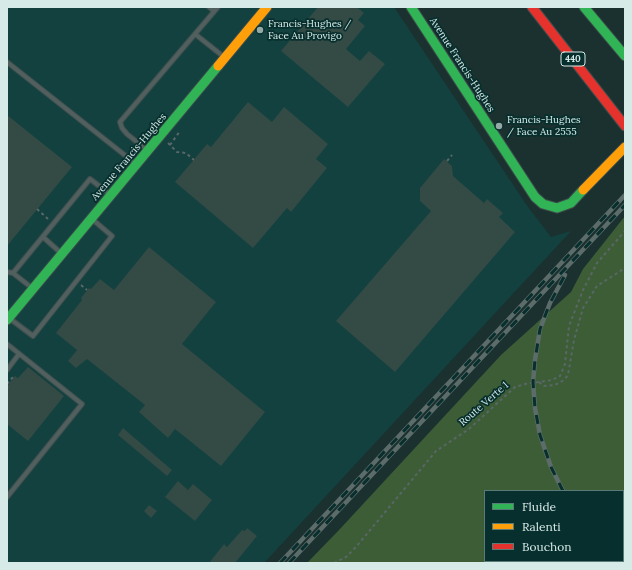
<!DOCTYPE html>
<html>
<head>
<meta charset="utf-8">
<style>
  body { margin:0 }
  #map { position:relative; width:632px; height:570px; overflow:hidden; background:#1b312f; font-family:Lora,serif }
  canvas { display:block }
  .frame { position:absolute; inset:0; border:8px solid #d6eae8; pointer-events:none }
  .legend { position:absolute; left:484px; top:490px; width:140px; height:72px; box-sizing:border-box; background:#072f2d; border:1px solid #5a7a78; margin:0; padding:5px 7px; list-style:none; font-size:12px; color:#d6eae8 }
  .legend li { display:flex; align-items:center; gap:8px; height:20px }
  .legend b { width:20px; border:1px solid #5a7a78 }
</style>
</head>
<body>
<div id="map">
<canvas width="632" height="570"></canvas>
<div class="frame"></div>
<ul class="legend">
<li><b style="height:5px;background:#30b455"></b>Fluide</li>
<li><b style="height:5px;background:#ff9f0a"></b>Ralenti</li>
<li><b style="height:5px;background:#e5322d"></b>Bouchon</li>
</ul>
</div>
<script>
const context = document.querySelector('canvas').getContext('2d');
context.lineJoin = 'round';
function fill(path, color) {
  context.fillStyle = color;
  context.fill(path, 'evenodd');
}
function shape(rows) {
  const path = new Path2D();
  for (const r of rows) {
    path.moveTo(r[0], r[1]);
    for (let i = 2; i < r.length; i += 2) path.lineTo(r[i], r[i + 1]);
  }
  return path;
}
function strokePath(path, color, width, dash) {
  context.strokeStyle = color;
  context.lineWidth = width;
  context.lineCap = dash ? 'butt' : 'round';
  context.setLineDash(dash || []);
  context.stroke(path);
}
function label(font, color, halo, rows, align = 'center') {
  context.font = font + ' Lora,serif';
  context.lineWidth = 3.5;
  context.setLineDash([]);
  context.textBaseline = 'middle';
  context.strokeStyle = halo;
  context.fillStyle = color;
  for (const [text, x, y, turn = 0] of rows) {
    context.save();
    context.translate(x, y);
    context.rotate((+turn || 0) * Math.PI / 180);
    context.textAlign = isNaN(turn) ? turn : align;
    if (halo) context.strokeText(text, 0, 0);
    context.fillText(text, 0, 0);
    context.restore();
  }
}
fill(shape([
  [7,7,394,7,528,207,551,237,571,231,264,563,7,563]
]), '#12413f');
fill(shape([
  [625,216,625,563,307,563,339,530,501,355,571,292,583,269],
  [485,491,623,491,623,561,485,561]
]), '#3d5d37');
fill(shape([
  [318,7,357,7,364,13,358,20,365,26,346,49,360,61,369,51,385,64,348,107,281,51],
  [248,102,272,122,284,107,328,144,316,159,327,168,291,212,287,208,253,248,175,182,207,144,211,147],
  [7,115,72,167,7,246],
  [444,159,452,166,453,176,484,203,487,199,503,213,499,217,515,232,395,372,336,321,431,211,420,201,420,188],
  [149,247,216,302,182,344,265,412,221,466,175,429,168,438,139,412,145,405,87,359,76,368,68,361,77,350,56,333,82,300,81,298,89,288,91,289,100,279,114,290],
  [28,367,64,396,28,441,7,424,7,386,15,376,18,378],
  [123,428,172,470,167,476,118,435],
  [178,481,188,490,193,484,212,500,195,521,165,497],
  [149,505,157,511,151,518,144,511],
  [247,528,257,536,235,563,209,563,224,544,227,547,242,530,245,531]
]), '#334a45');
const lane = shape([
  [209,7,214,11],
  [218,7,195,34,224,57],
  [7,62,136,164],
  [147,150,127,134,122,128,120,122,195,34],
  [43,237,62,254],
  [7,272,13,273],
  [32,288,13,273,90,179,111,195],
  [9,318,33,336,112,236,92,219],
  [7,344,82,404,7,497],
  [7,370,19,354]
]);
const fast = shape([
  [411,7,535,197,543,204,557,208,571,203,583,190],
  [584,7,625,56],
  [7,320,218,66]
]);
const slow = shape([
  [218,66,267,7],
  [583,190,625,147]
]);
const jam = shape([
  [532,7,625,126]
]);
strokePath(lane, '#3e4e4d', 6);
strokePath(fast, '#3e4e4d', 11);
strokePath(slow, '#3e4e4d', 11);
strokePath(jam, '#3e4e4d', 11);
strokePath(shape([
  [168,143,177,152,186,153,194,160],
  [170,145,180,131],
  [447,161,452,155],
  [37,209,48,219],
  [81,285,87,290],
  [539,382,544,386,555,385,564,380,568,375,574,340,583,308,597,286,625,268],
  [7,384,13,377,11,376],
  [7,387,8,388],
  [334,563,346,557,356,547,436,451,469,429,515,387,525,384,552,380,560,376,565,364,569,326,583,290,597,263,625,231]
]), '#596766', 2, [3, 3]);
strokePath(lane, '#51605f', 4);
strokePath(fast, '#30b455', 9);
strokePath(slow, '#ff9f0a', 9);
strokePath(jam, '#e5322d', 9);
const rail = shape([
  [563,491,551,467,540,435,535,408,533,382,535,360,540,329,550,303,565,275],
  [623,555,625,556],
  [280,563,625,195],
  [289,563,625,205]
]);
strokePath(rail, '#5c6c6a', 4.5);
strokePath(rail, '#072f2d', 3, [9]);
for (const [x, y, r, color] of [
  [260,30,4,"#95a9a7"],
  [499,126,4,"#95a9a7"]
]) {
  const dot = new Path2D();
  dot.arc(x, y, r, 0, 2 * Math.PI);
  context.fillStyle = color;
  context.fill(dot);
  strokePath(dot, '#072f2d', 1.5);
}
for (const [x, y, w] of [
  [573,59,24]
]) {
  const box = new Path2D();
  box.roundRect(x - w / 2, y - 7, w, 14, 3);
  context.fillStyle = '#072f2d';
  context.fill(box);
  strokePath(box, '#d6eae8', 1);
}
label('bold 9px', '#d6eae8', null, [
  ["440",573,59]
]);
label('10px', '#d6eae8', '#072f2d', [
  ["Francis-Hughes /",268,24],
  ["Face Au Provigo",268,36],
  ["Francis-Hughes",507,120],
  ["/ Face Au 2555",507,132]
], 'left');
label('10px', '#d6eae8', '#072f2d', [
  ["Avenue Francis-Hughes",462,65,57],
  ["Avenue Francis-Hughes",129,157,-50],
  ["Route Verte 1",484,404,-41]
]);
</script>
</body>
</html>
